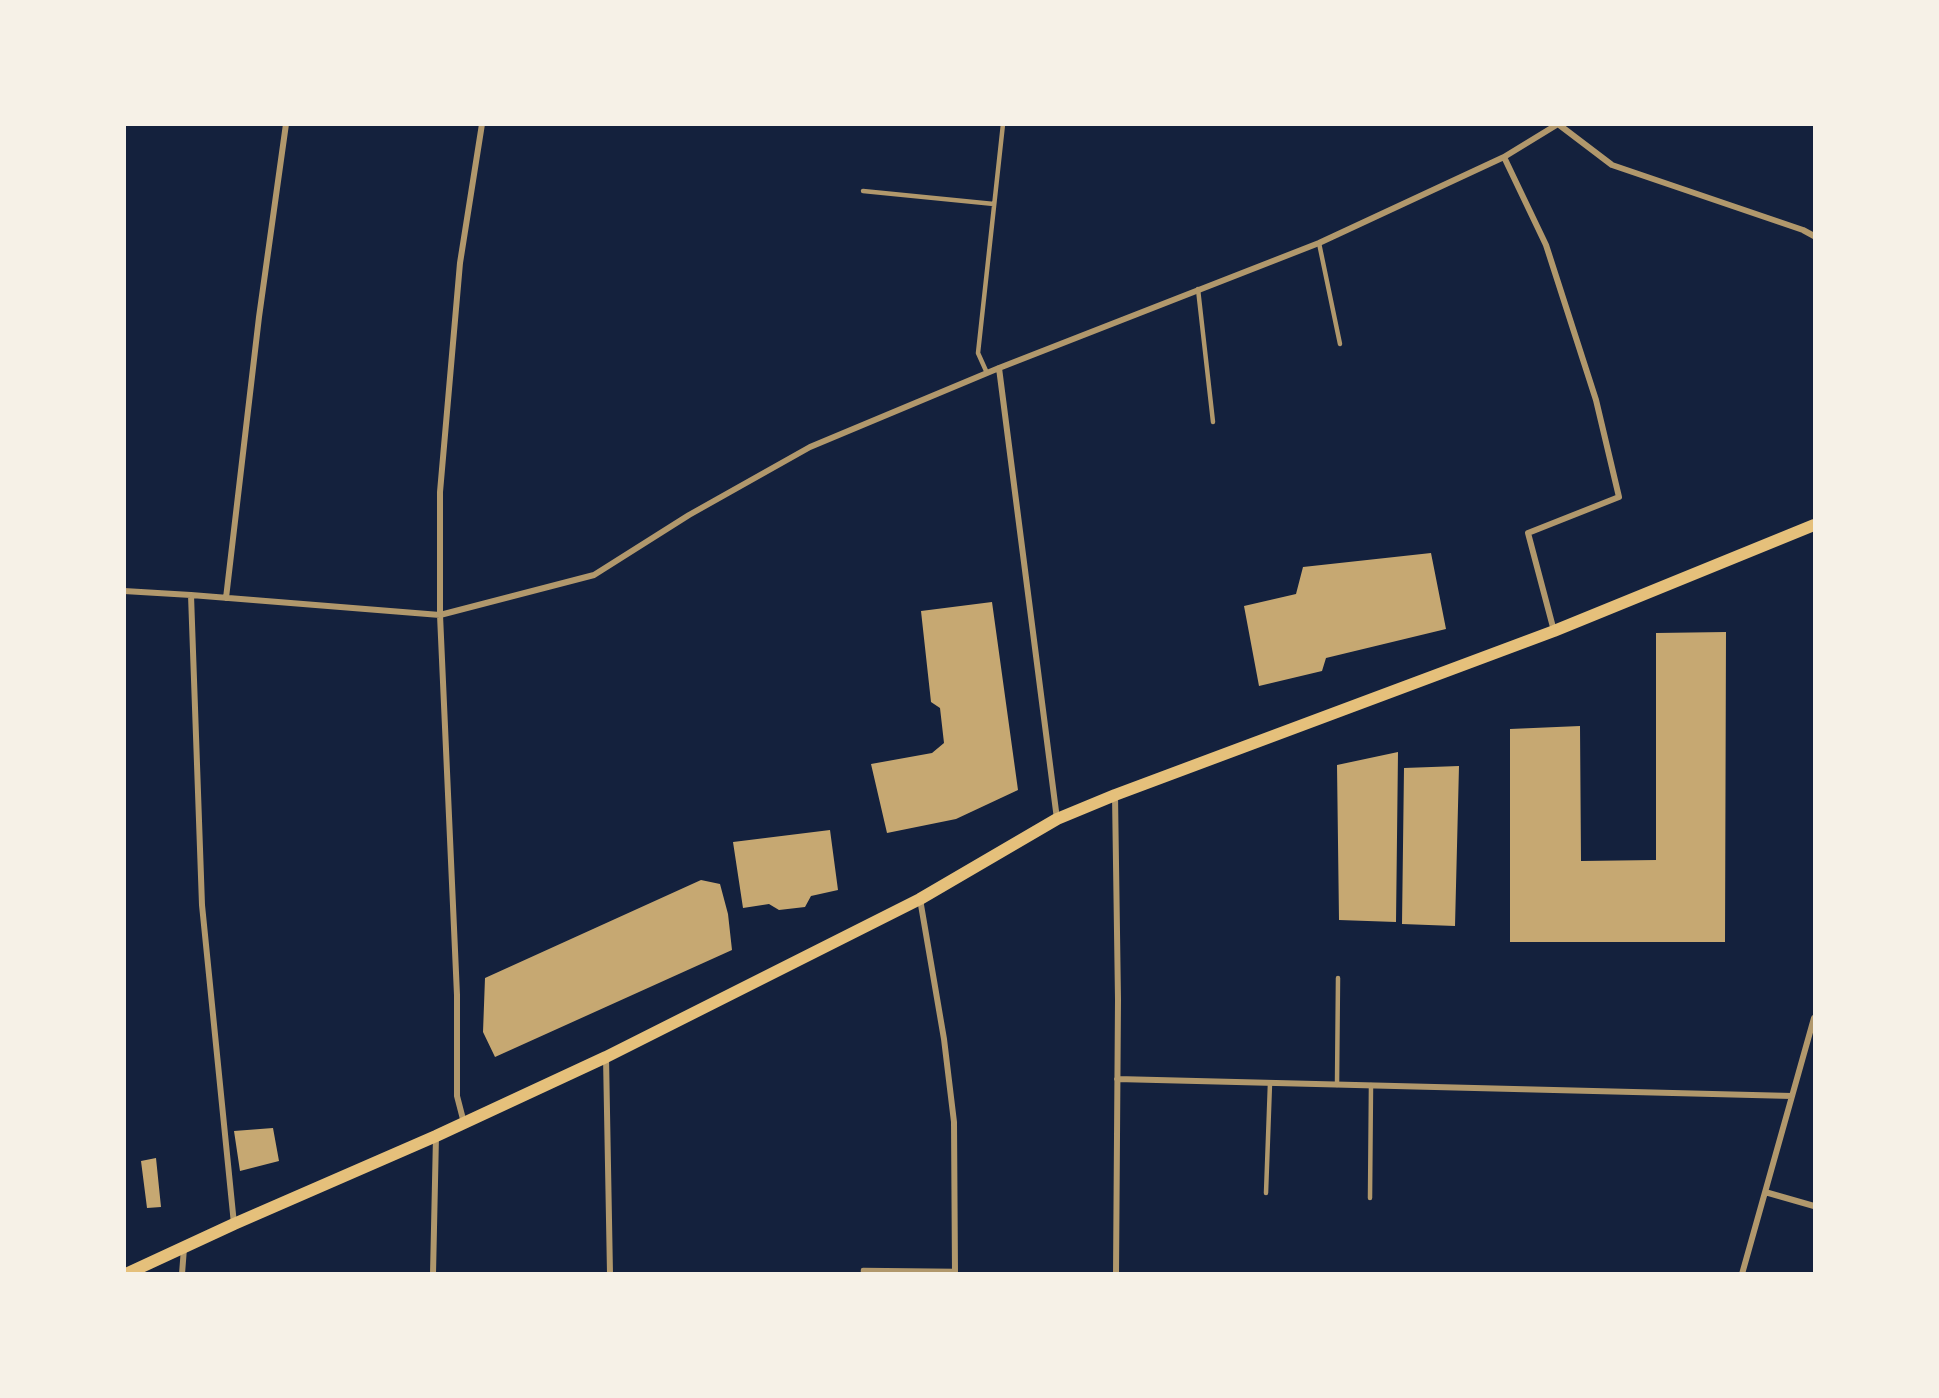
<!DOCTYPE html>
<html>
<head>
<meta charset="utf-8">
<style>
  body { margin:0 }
  #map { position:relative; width:1939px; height:1398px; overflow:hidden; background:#14213d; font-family:"Fira Sans",sans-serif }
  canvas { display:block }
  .frame { position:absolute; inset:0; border:126px solid #f6f1e7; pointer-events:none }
</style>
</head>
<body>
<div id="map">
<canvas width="1939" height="1398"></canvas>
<div class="frame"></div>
</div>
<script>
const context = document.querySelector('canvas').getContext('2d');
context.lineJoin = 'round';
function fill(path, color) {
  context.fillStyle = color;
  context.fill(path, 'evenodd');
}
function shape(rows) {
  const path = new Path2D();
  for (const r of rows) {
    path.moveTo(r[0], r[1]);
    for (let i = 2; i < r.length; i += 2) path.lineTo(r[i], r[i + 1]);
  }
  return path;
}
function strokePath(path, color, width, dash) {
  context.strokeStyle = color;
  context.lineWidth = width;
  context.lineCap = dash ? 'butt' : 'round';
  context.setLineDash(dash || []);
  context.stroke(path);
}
fill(shape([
  [1431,553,1446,629,1326,658,1322,671,1259,686,1244,606,1296,594,1303,567],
  [992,602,1018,790,956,819,887,833,871,764,932,753,944,743,940,708,931,702,921,611],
  [1726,632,1725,942,1510,942,1510,729,1580,726,1581,861,1656,860,1656,633],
  [1398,752,1396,922,1339,920,1337,765],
  [1459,766,1455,926,1402,924,1404,768],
  [830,830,838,890,811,896,805,907,779,910,769,904,743,908,733,842],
  [701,880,720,884,728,914,732,950,495,1057,483,1032,485,978],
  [273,1128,279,1161,240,1171,234,1131],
  [156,1158,161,1207,147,1208,141,1161]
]), '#c6a872');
strokePath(shape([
  [863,191,994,204],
  [1319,243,1340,344],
  [1198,289,1213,422],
  [987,373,978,353,1003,124],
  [1337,1085,1338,978],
  [1266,1193,1270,1083],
  [1370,1198,1371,1085],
  [863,1274,863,1270,955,1271]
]), '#b1986c', 4.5);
strokePath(shape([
  [1558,124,1612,165,1803,230,1814,236],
  [1504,157,1546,245,1596,400,1619,497,1528,533,1554,631],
  [999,368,1057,819],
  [124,591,191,595,440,615,594,575,689,515,810,447,999,368,1319,243,1504,157,1558,124],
  [191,595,202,905,234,1224],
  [226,598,259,317,286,124],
  [1115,795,1118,1000,1116,1274],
  [920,899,944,1039,954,1122,955,1274],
  [606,1057,610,1274],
  [1117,1079,1792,1096],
  [464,1123,457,1096,457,995,440,615,440,492,460,263,482,124],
  [1765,1192,1814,1206],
  [182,1274,184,1248],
  [433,1274,436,1136],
  [1742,1274,1814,1018]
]), '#b1986c', 6);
strokePath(shape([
  [126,1274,234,1224,436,1136,606,1057,920,899,1057,819,1115,795,1554,631,1814,525]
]), '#e5c07b', 12);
</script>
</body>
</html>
